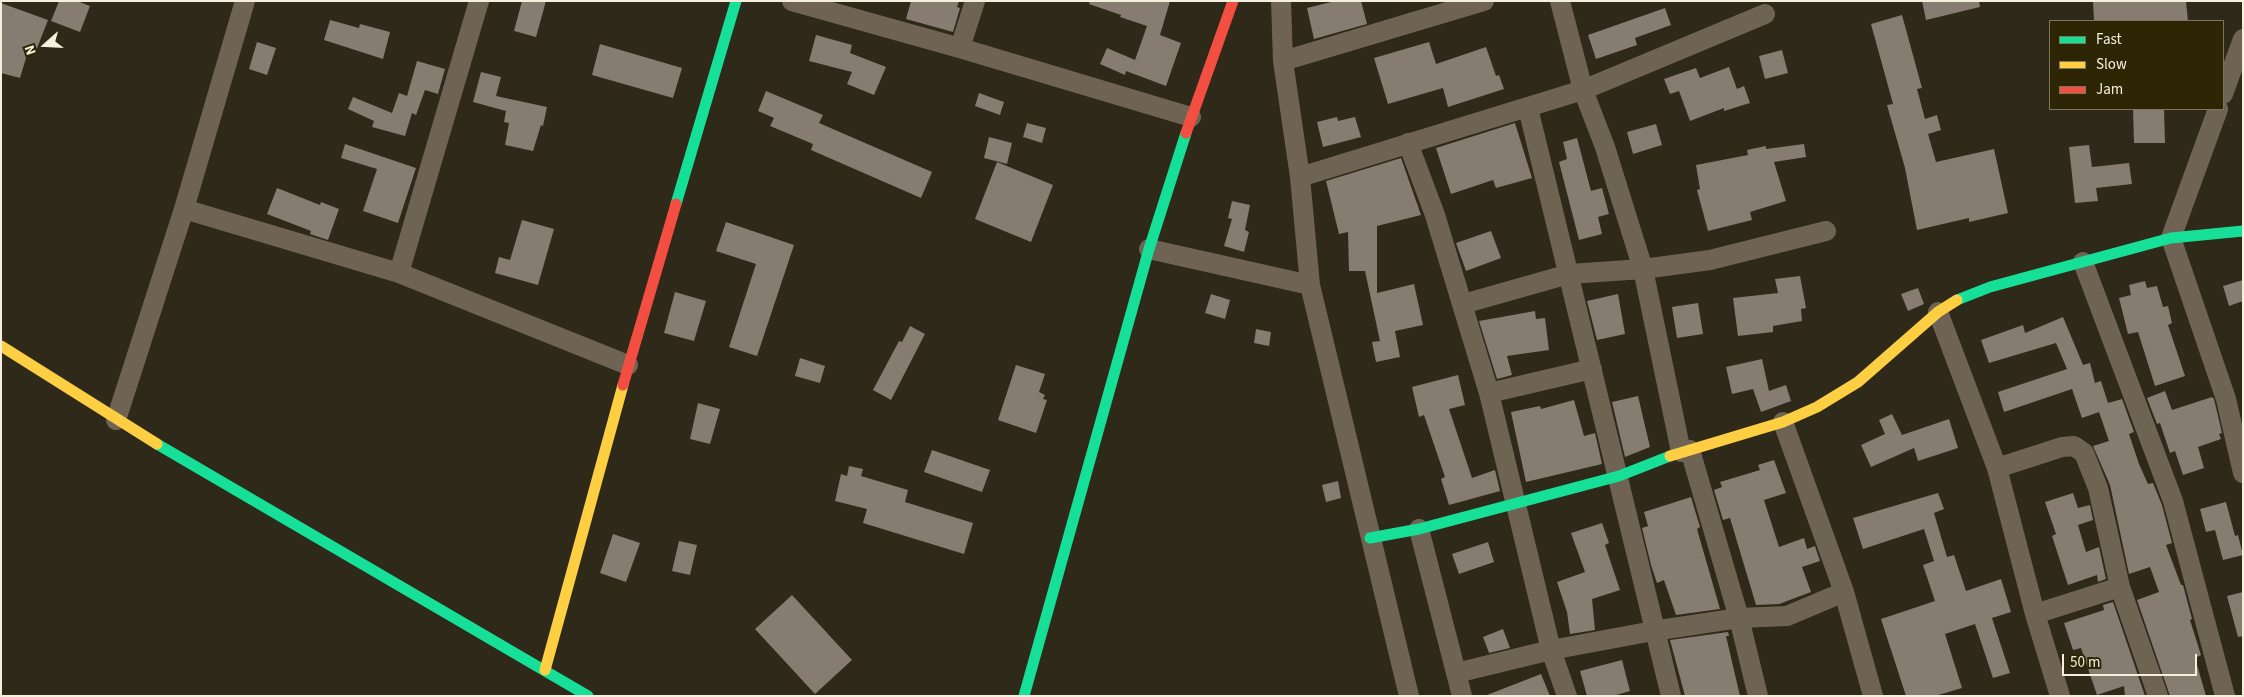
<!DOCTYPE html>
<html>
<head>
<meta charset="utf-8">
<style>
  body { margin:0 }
  #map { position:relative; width:2244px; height:697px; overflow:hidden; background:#2e2918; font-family:"Source Sans 3",sans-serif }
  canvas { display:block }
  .frame { position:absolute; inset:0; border:2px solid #f4f0dd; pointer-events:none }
  .legend { position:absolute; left:2049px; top:20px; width:175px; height:90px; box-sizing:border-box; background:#2d2504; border:1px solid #7d765b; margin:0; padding:6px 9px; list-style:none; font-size:15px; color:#f4f0dd }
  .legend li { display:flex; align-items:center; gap:10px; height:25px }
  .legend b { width:25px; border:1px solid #7d765b }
  .north { position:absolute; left:20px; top:20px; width:50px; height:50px; -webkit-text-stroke:4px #2d2504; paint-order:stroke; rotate:251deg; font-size:14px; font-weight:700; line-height:20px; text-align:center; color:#f4f0dd }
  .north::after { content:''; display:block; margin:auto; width:18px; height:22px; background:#f4f0dd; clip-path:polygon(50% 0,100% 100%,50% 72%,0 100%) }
  .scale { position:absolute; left:2062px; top:654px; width:135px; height:22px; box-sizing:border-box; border:2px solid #f4f0dd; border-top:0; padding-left:6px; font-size:15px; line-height:18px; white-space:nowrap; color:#f4f0dd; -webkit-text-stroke:4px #2d2504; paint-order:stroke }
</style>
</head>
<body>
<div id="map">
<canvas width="2244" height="697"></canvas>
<div class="frame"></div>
<ul class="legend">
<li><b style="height:6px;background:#16e098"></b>Fast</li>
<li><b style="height:6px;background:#ffcf43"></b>Slow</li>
<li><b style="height:6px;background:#f24e42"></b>Jam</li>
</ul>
<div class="north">N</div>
<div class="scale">50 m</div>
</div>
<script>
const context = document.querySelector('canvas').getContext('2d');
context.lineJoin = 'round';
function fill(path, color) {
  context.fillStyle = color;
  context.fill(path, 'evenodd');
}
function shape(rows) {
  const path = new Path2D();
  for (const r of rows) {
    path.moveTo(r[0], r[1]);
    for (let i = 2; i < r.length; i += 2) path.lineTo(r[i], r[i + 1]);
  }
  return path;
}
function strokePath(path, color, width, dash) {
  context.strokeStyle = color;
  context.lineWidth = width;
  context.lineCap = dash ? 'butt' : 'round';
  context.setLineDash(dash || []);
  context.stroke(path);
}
fill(shape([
  [59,1,77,1,90,6,80,32,51,21],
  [522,1,546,1,536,37,514,31],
  [911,1,959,1,957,7,960,8,953,32,906,19],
  [1090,1,1170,1,1160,35,1181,43,1166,86,1126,71,1125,75,1100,64,1107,48,1135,60,1147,26,1120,17,1121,15,1089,4],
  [1335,1,1361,1,1367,24,1314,39,1307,8],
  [1922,1,1979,1,1980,7,1926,20],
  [2093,1,2186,1,2188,21,2094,21],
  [1,3,48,20,36,51,29,48,20,78,1,73],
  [1665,8,1671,25,1635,38,1637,45,1596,59,1588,35],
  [1902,15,1922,88,1917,89,1925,119,1937,115,1941,130,1928,134,1936,162,1994,149,2008,213,1969,222,1969,218,1917,230,1905,168,1887,105,1893,104,1871,24],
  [330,20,359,28,360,24,390,32,383,59,324,40],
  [816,35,852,45,850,53,886,67,874,95,847,84,852,72,809,61],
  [257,42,276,48,267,75,249,69],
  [1429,42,1436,64,1486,47,1496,76,1499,75,1504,89,1448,107,1443,88,1388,104,1374,58],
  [600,44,682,68,673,98,592,75],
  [1782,50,1788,73,1765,79,1759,56],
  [417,61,445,69,438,94,425,90,416,115,412,113,405,136,372,127,374,121,348,109,353,97,392,113,399,93,407,96],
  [1729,67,1737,89,1744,86,1750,103,1724,111,1724,108,1690,121,1679,91,1670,94,1664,79,1696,68,1700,78],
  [481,72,501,77,496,96,547,107,543,126,541,125,533,151,505,145,509,123,504,122,506,111,473,102],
  [766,91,823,115,819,123,932,172,921,198,811,150,813,144,770,126,774,118,758,111],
  [979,93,1004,102,1000,115,975,106],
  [2133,109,2164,109,2165,143,2134,143],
  [1337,117,1338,121,1355,117,1361,137,1323,147,1317,122],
  [1027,123,1046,128,1042,143,1023,137],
  [1515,123,1532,178,1496,188,1493,180,1451,194,1436,148],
  [1656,124,1662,145,1633,154,1627,132],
  [989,137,1012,143,1007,164,984,158],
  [1577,138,1591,191,1602,188,1609,214,1598,217,1602,234,1579,240,1559,162,1567,159,1563,142],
  [345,144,416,168,398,223,363,211,377,169,341,158],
  [1804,144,1806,157,1774,162,1786,201,1750,212,1752,220,1708,231,1697,190,1700,189,1696,165,1748,155,1747,150,1766,146,1766,149],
  [2089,145,2092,167,2129,163,2132,184,2096,188,2098,201,2075,203,2069,147],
  [1401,158,1421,215,1377,226,1377,293,1414,284,1423,325,1395,331,1400,357,1376,362,1372,342,1380,341,1365,271,1349,271,1348,232,1339,234,1326,181],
  [997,162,1053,185,1031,242,975,219],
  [277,188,320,205,321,202,339,209,328,240,310,234,311,231,267,214],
  [1232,201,1250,205,1245,230,1249,232,1244,252,1224,246,1232,219,1228,218],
  [522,220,554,229,538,285,495,273,499,257,510,260],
  [726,222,794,245,757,356,729,347,756,264,716,251],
  [1491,231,1501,258,1466,271,1456,243],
  [1800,276,1806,308,1801,309,1802,321,1773,326,1773,332,1738,336,1733,298,1778,293,1775,279],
  [2243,280,2243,301,2229,306,2223,286],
  [2145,281,2147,288,2157,286,2163,307,2168,306,2172,323,2168,325,2185,376,2155,386,2138,332,2128,334,2119,298,2131,295,2129,285],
  [1918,288,1924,304,1908,311,1901,294],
  [675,292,706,301,694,341,664,333],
  [1211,294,1230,300,1225,319,1205,313],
  [1618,294,1625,334,1597,340,1587,301],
  [1698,303,1703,334,1677,338,1672,307],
  [1535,311,1536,319,1545,318,1549,350,1507,356,1512,375,1497,379,1479,321],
  [2063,317,2083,365,2090,363,2095,383,2101,381,2108,403,2122,399,2134,432,2129,434,2139,464,2148,484,2153,483,2162,505,2172,543,2166,545,2181,585,2183,585,2192,619,2190,620,2201,655,2195,658,2206,696,2170,696,2137,600,2159,592,2150,567,2129,574,2110,485,2093,446,2109,441,2099,412,2082,418,2072,389,2004,412,1998,392,2067,369,2056,343,1989,363,1981,340,2023,325,2025,333],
  [910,326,925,334,891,400,873,390,899,341,902,342],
  [1256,329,1271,332,1269,346,1254,343],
  [800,358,825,366,820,383,795,376],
  [1762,359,1769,391,1786,385,1791,401,1761,412,1753,389,1732,394,1726,367],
  [1016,365,1045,374,1039,392,1045,395,1043,399,1047,400,1036,433,998,420],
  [1458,375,1465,405,1449,409,1472,478,1495,470,1500,491,1449,505,1441,479,1445,477,1424,415,1419,417,1412,387],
  [2165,391,2172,410,2212,397,2214,399,2222,433,2219,434,2221,439,2198,447,2204,468,2183,475,2175,451,2170,453,2160,423,2157,424,2147,398],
  [1638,396,1650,447,1625,457,1612,402],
  [1574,400,1584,436,1595,433,1602,464,1526,482,1511,412,1540,406,1541,409],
  [698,403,720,409,710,444,690,439],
  [1892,414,1902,435,1949,419,1958,448,1918,461,1914,448,1871,467,1861,445,1885,434,1879,420],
  [932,450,990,470,982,492,924,472],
  [1774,460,1786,493,1764,500,1779,547,1804,538,1807,549,1815,546,1820,561,1802,567,1811,592,1779,604,1756,605,1730,518,1723,520,1714,490,1722,487,1720,482,1760,470,1758,465],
  [849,466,863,469,861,476,908,490,905,502,973,523,964,554,863,523,867,509,835,501,841,474,847,476],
  [1338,481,1341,498,1326,502,1322,485],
  [1938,493,1944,509,1934,513,1947,557,1954,555,1966,591,2001,579,2011,612,1992,618,2010,673,1993,678,1975,624,1945,634,1962,688,1935,696,1906,696,1881,619,1935,601,1923,565,1934,561,1924,529,1863,549,1853,518],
  [2073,493,2078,508,2090,505,2093,520,2078,525,2086,552,2099,547,2106,579,2098,582,2097,575,2068,585,2052,536,2056,534,2045,502],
  [1691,497,1700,527,1697,529,1720,609,1676,615,1664,580,1657,583,1651,565,1642,528,1648,526,1644,512],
  [2226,502,2235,536,2238,535,2243,555,2223,560,2215,530,2206,532,2200,509],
  [1602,523,1609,543,1605,545,1620,590,1592,599,1595,630,1570,634,1567,612,1557,582,1585,572,1571,533],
  [613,534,640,543,626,582,600,573],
  [679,541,697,545,690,575,672,571],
  [1488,542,1494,562,1459,574,1452,554],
  [2243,592,2243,636,2238,637,2227,596],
  [792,595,852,660,815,694,755,629],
  [2113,602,2145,696,2125,696,2124,686,2097,695,2081,648,2073,650,2064,623,2104,610,2103,605],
  [1503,629,1510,648,1489,653,1483,637],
  [1728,632,1729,636,1726,636,1740,696,1685,696,1670,640],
  [1622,660,1630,691,1613,696,1587,696,1580,671],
  [1541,674,1550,696,1487,696,1487,695]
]), '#867c72');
strokePath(shape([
  [792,1,960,48,1191,117],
  [1281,1,1283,61,1300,177,1310,285],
  [1560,1,1583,90,1605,147,1643,269,1681,452],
  [960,48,975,1],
  [1283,61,1484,1],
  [2223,94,2243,39],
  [1528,108,1671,696],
  [2218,109,2171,238,2226,399,2243,473],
  [1408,143,1435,215,1489,393,1551,650,1567,696],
  [1300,177,1583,90,1765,14],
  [184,209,399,273,628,365],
  [1149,249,1310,285,1409,696],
  [2083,262,2173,501,2225,696],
  [399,273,479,1],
  [1463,304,1569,274,1643,269,1710,260,1826,231],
  [1938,312,1997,468,2035,614,2060,696],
  [1489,393,1592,369],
  [116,420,184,209,245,1],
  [1783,422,1844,592,1873,696],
  [1690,450,1739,618,1758,696],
  [1997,468,2062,447,2074,446,2084,453,2098,488,2120,587,2158,696],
  [1419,529,1462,696],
  [2035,614,2120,587],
  [1456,673,1551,650,1653,631,1739,618,1787,616,1844,592]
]), '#6f6454', 20);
strokePath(shape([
  [676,204,736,1],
  [1957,300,1990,287,2171,238,2243,231],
  [157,444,588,696],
  [1370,538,1419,529,1619,476,1670,456],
  [1024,696,1149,249,1186,133]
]), '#16e098', 11);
strokePath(shape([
  [1,346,157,444],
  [1670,456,1783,422,1817,407,1858,382,1938,312,1957,300],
  [545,670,623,385]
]), '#ffcf43', 11);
strokePath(shape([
  [1186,133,1233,1],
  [623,385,676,204]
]), '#f24e42', 11);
</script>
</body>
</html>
